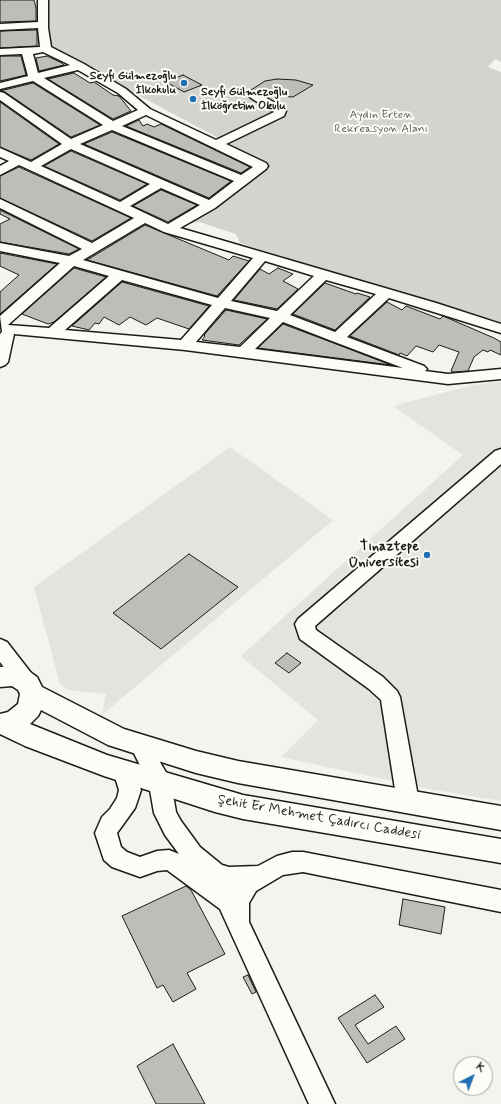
<!DOCTYPE html>
<html>
<head>
<meta charset="utf-8">
<style>
  body { margin:0 }
  #map { position:relative; width:501px; height:1104px; overflow:hidden; background:#f4f3ee; font-family:Mynerve,sans-serif }
  canvas { display:block }
  .north { position:absolute; left:453px; top:1056px; width:40px; height:40px; box-sizing:border-box; background:#fdfcf7; border:1px solid #a3a29f; border-radius:50%; rotate:42deg; font-size:11px; font-weight:700; line-height:16px; text-align:center; color:#1c1c1c }
  .north::after { content:''; display:block; margin:auto; width:14px; height:18px; background:#1f6fb2; clip-path:polygon(50% 0,100% 100%,50% 72%,0 100%) }
</style>
</head>
<body>
<div id="map">
<canvas width="501" height="1104"></canvas>
<div class="north">K</div>
</div>
<script>
const context = document.querySelector('canvas').getContext('2d');
context.lineJoin = 'round';
function fill(path, color) {
  context.fillStyle = color;
  context.fill(path, 'evenodd');
}
function shape(rows) {
  const path = new Path2D();
  for (const r of rows) {
    path.moveTo(r[0], r[1]);
    for (let i = 2; i < r.length; i += 2) path.lineTo(r[i], r[i + 1]);
  }
  return path;
}
function strokePath(path, color, width, dash) {
  context.strokeStyle = color;
  context.lineWidth = width;
  context.lineCap = dash ? 'butt' : 'round';
  context.setLineDash(dash || []);
  context.stroke(path);
}
function label(font, color, halo, rows, align = 'center') {
  context.font = font + ' Mynerve,sans-serif';
  context.lineWidth = 4;
  context.setLineDash([]);
  context.textBaseline = 'middle';
  context.strokeStyle = halo;
  context.fillStyle = color;
  for (const [text, x, y, turn = 0] of rows) {
    context.save();
    context.translate(x, y);
    context.rotate((+turn || 0) * Math.PI / 180);
    context.textAlign = isNaN(turn) ? turn : align;
    if (halo) context.strokeText(text, 0, 0);
    context.fillText(text, 0, 0);
    context.restore();
  }
}
fill(shape([
  [501,382,501,801,429,789,281,757,318,720,241,656,463,455,393,406,473,385],
  [230,447,333,520,102,715,106,694,68,690,60,684,34,587]
]), '#e4e3de');
fill(shape([
  [46,0,501,0,501,62,495,59,488,67,501,72,501,326,240,243,236,234,199,222,182,225,269,165,50,48]
]), '#d4d3cf');
const building = shape([
  [0,0,34,0,36,8,36,21,0,22,0,0],
  [37,30,37,46,0,48,0,31,37,30],
  [0,56,21,56,26,75,0,81,0,56],
  [47,56,62,63,64,65,39,71,36,58,47,56],
  [74,73,90,83,94,82,113,95,119,96,131,111,113,119,48,79,74,73],
  [183,75,202,85,184,92,166,82,183,75],
  [277,79,296,80,313,85,293,97,263,95,251,90,265,81,277,79],
  [33,83,100,125,71,137,5,92,0,91,33,83],
  [0,102,59,144,31,160,0,147,0,102],
  [139,120,143,126,147,124,154,127,161,124,250,167,241,173,126,126,139,120],
  [112,132,231,181,209,198,84,144,112,132],
  [71,151,147,184,120,200,44,166,71,151],
  [19,167,131,218,92,241,0,198,0,176,19,167],
  [161,190,197,205,168,222,133,206,161,190],
  [0,210,79,249,69,254,0,242,0,224,10,219,0,214,0,210],
  [145,225,229,260,233,256,249,261,217,296,87,260,145,225],
  [0,253,57,264,0,314,0,292,19,275,0,266,0,253],
  [74,268,106,277,54,322,48,324,22,314,74,268],
  [278,268,293,274,283,281,298,289,277,309,234,300,260,269,269,274,278,268],
  [122,282,209,306,189,329,157,318,146,325,130,317,119,325,104,317,99,324,95,323,89,330,72,326,122,282],
  [325,283,356,294,357,293,370,297,335,330,293,314,325,283],
  [387,302,402,310,406,306,440,319,443,316,494,338,501,342,501,355,490,350,488,352,483,350,474,357,468,371,454,372,451,371,459,352,439,345,433,352,416,346,407,356,400,353,399,355,350,336,387,302],
  [226,310,267,319,239,345,202,340,205,336,204,335,226,310],
  [283,324,331,342,391,365,258,348,283,324],
  [189,554,238,587,161,649,113,613,189,554],
  [287,653,301,663,289,673,275,663,287,653],
  [186,886,191,890,225,954,187,973,196,989,173,1002,163,985,157,988,122,916,186,886],
  [403,899,445,907,441,934,399,925,403,899],
  [248,975,256,992,252,994,243,977,248,975],
  [375,995,384,1007,355,1025,368,1044,396,1026,405,1039,367,1063,338,1018,375,995],
  [173,1044,205,1104,156,1104,137,1066,173,1044]
]);
fill(building, '#bebdba');
strokePath(building, '#1c1c1c', 1);
const minor = shape([
  [38,0,48,0,48,28,51,47,84,64,126,89,150,109,216,140,274,112,251,98,249,96,251,94,259,94,277,104,286,111,284,116,226,144,266,163,268,166,266,169,215,208,180,228,436,303,501,324,501,333,389,298,347,337,424,366,427,369,425,371,448,374,501,369,501,379,448,384,185,350,14,334,8,362,5,365,0,367,0,334,2,332,0,316,60,263,0,251,0,243,69,256,82,249,0,208,0,199,92,243,134,218,19,165,0,175,0,166,9,161,0,157,0,148,31,162,62,144,0,100,0,92,4,93,71,139,103,125,33,81,0,89,0,83,28,76,22,54,0,55,0,49,40,47,38,28,0,30,0,24,38,22,38,0],
  [43,52,70,65,38,73,33,54,43,52],
  [78,70,118,93,138,110,113,121,44,78,78,70],
  [146,115,253,167,241,175,122,126,146,115],
  [112,130,234,181,209,200,80,144,112,130],
  [71,149,150,184,120,202,41,166,71,149],
  [161,188,200,205,168,224,130,206,161,188],
  [145,223,164,232,253,258,218,298,83,260,145,223],
  [265,261,314,276,277,311,231,301,265,261],
  [74,266,109,276,49,328,8,325,74,266],
  [122,280,212,305,181,340,65,330,122,280],
  [326,280,376,294,335,332,290,315,326,280],
  [225,308,270,318,240,347,196,342,225,308],
  [283,322,332,341,403,368,255,349,283,322],
  [501,449,501,464,315,626,316,630,383,677,397,691,400,697,419,802,416,809,408,812,400,809,397,802,381,700,369,689,300,639,295,624,298,619,495,451,501,449],
  [0,639,7,642,35,678,38,684,35,690,28,692,21,690,0,662,0,639],
  [140,736,147,739,168,776,171,783,176,812,181,821,200,847,222,865,229,867,258,866,277,856,292,852,303,852,501,890,501,912,303,872,283,875,256,891,249,903,249,922,335,1104,309,1104,220,909,167,870,157,871,140,877,112,867,104,860,95,833,102,817,110,809,117,798,119,790,113,771,117,765,124,762,131,765,141,790,135,808,117,833,121,847,127,852,140,857,157,851,169,850,179,854,165,835,154,813,149,784,130,745,133,739,140,736]
]);
const major = shape([
  [13,666,30,672,37,677,42,687,124,729,196,751,238,761,501,806,501,830,238,783,196,773,108,745,41,710,38,716,30,724,107,755,243,795,501,839,501,863,243,819,215,812,104,776,25,746,0,734,0,714,8,712,18,704,20,694,18,690,12,686,0,687,0,667,13,666]
]);
strokePath(minor, '#1c1c1c', 3);
strokePath(major, '#1c1c1c', 3);
fill(minor, '#fdfcf7');
fill(major, '#fdfcf7');
for (const [x, y, r, color] of [
  [184,83,4,"#1f6fb2"],
  [193,99,4,"#1f6fb2"],
  [427,555,4,"#1f6fb2"]
]) {
  const dot = new Path2D();
  dot.arc(x, y, r, 0, 2 * Math.PI);
  context.fillStyle = color;
  context.fill(dot);
  strokePath(dot, '#fdfcf7', 1.5);
}
label('bold 12px', '#1c1c1c', '#fdfcf7', [
  ["Seyfi Gülmezoğlu",176,76],
  ["İlkokulu",176,90],
  ["Seyfi Gülmezoğlu",201,92,"left"],
  ["İlköğretim Okulu",201,106,"left"]
], 'right');
label('12px', '#5c5c5b', '#fdfcf7', [
  ["Aydın Erten",381,115],
  ["Rekreasyon Alanı",381,129]
]);
label('bold 14px', '#1c1c1c', '#fdfcf7', [
  ["Tınaztepe",419,547],
  ["Üniversitesi",419,563]
], 'right');
label('14px', '#1c1c1c', '#fdfcf7', [
  ["Şehit Er Mehmet Çadırcı Caddesi",319,818,10]
]);
</script>
</body>
</html>
